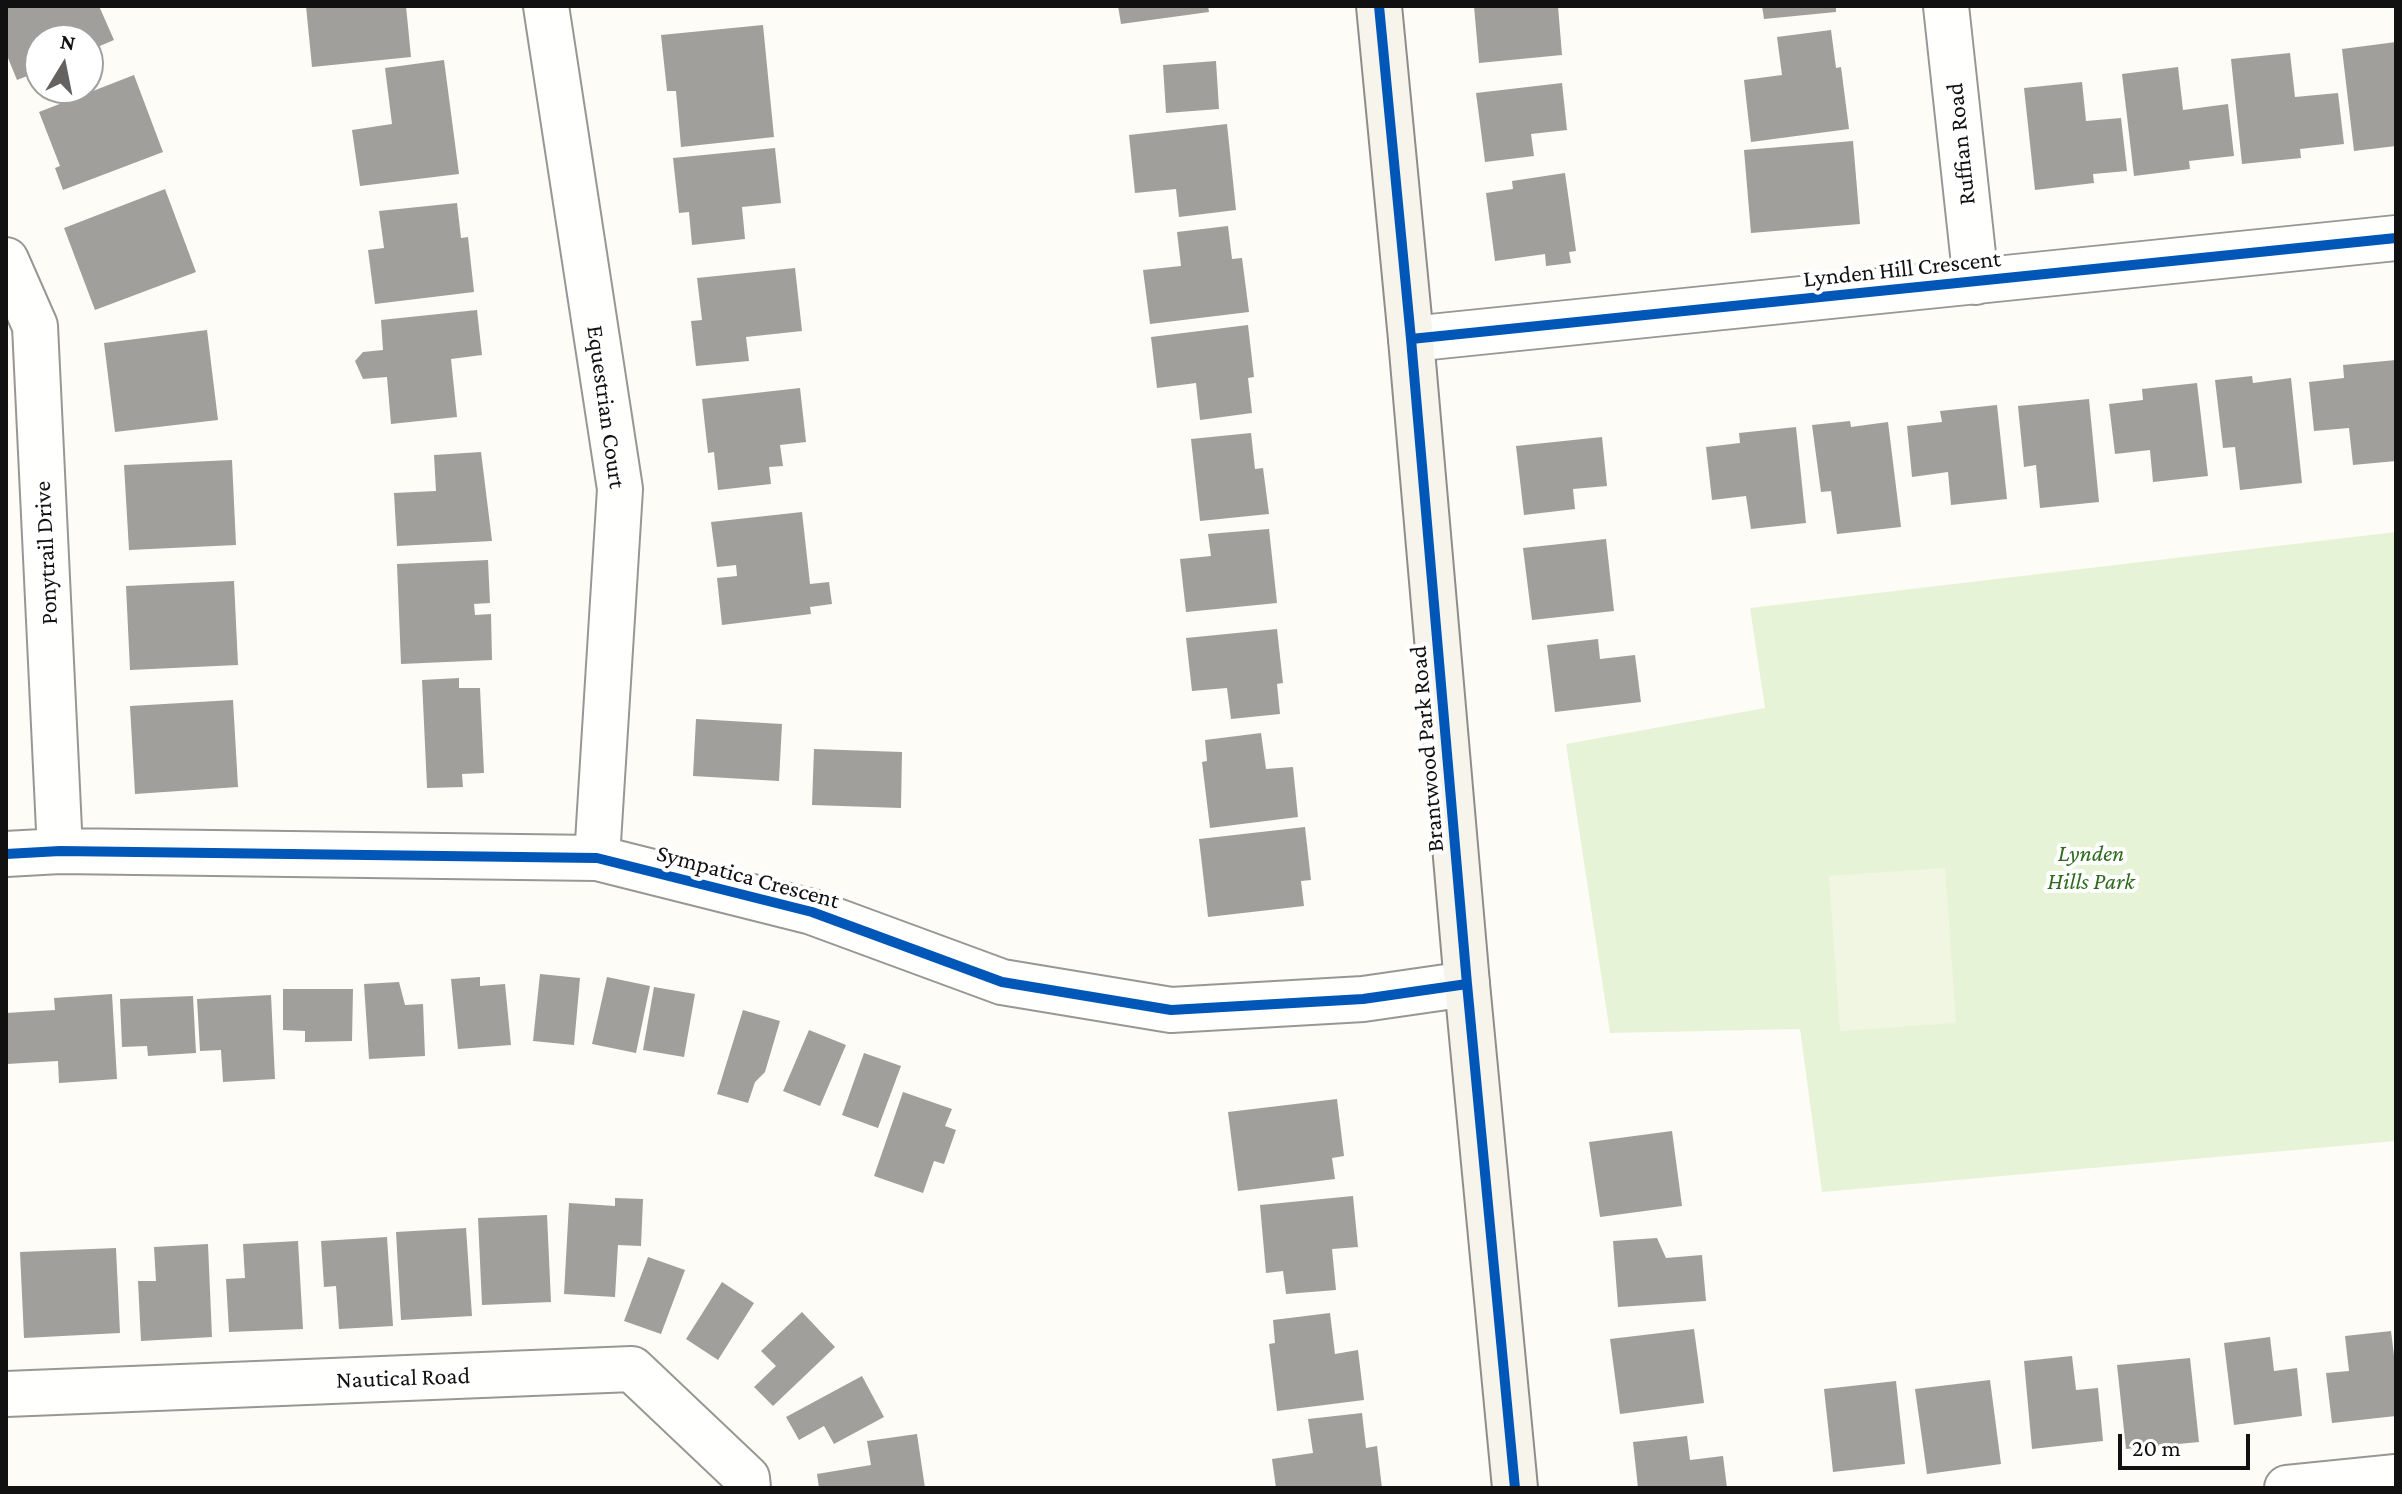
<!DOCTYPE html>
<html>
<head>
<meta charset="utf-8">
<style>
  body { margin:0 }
  #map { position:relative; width:2402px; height:1494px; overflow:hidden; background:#fdfcf7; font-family:"Crimson Pro",serif }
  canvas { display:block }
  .frame { position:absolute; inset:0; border:8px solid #111; pointer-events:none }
  .north { position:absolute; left:24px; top:24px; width:80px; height:80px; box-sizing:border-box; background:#fff; border:2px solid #a0a0a0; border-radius:50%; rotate:10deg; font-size:22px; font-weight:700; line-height:32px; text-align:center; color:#111 }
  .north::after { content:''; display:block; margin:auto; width:28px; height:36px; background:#646362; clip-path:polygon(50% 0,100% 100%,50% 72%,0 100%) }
  .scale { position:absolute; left:2118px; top:1434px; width:132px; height:36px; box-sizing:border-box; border:4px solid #111; border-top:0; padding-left:10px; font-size:24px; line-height:28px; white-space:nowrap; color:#111; -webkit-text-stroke:6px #fff; paint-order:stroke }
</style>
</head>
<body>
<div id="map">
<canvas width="2402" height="1494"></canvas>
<div class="frame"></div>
<div class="north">N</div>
<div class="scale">20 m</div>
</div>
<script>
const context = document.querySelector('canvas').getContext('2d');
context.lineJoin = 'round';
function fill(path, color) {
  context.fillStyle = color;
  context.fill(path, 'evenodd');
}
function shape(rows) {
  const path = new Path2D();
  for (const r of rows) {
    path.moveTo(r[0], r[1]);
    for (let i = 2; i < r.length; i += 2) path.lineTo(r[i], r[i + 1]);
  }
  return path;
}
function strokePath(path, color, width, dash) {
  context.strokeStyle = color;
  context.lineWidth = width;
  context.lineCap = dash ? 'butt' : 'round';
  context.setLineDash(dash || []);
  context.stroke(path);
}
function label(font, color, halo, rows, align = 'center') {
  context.font = font + ' "Crimson Pro",serif';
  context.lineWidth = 8;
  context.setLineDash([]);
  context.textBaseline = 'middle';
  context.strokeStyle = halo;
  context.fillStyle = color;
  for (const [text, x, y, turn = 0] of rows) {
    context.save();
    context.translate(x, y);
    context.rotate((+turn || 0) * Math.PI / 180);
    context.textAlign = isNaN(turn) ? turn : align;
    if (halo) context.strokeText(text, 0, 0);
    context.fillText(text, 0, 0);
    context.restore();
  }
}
fill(shape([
  [2396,532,2396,1141,1822,1192,1800,1029,1610,1033,1566,744,1765,708,1750,608]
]), '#e7f3d7');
fill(shape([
  [1945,868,1956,1023,1840,1031,1829,876]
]), '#f0f6e1');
fill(shape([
  [6,6,99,6,114,40,88,51,88,40,40,40,40,71,17,80,6,53],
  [306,6,375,6,375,8,406,6,411,57,312,67],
  [1118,6,1208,6,1209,12,1121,24],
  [1474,6,1558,6,1562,55,1479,63],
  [1762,6,1836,6,1836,12,1764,19],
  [763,25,774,137,681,147,676,91,667,91,661,35],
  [1831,30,1836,68,1841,67,1849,129,1751,142,1744,80,1782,75,1777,37],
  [2396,42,2396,146,2354,151,2342,49],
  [2290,53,2295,97,2338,93,2344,144,2300,149,2301,158,2242,164,2231,59],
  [444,60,459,174,360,186,352,130,392,124,385,68],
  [1216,61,1219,109,1166,113,1163,65],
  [2178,67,2183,110,2228,104,2234,156,2189,161,2190,169,2134,176,2122,74],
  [134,75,163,152,63,190,55,168,60,166,39,112],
  [2082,82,2086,121,2121,118,2127,171,2093,174,2094,183,2035,190,2024,88],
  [1562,83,1567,130,1531,134,1534,156,1485,162,1476,93],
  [1227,124,1236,210,1179,217,1176,189,1135,193,1129,135],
  [1853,141,1860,224,1751,233,1744,150],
  [775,148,781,203,742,207,745,239,692,245,689,212,679,213,673,158],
  [1565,173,1576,251,1569,252,1571,263,1546,266,1545,254,1495,261,1486,193,1513,189,1512,181],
  [165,189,196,272,95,310,64,228],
  [457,203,461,238,468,237,474,292,375,304,368,250,384,248,379,211],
  [1228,226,1232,259,1242,258,1249,312,1150,324,1143,270,1181,266,1177,232],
  [795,268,802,331,746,337,749,361,696,366,691,321,702,320,697,278],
  [477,310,482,355,451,359,457,417,391,424,387,377,363,379,355,361,363,352,383,350,381,320],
  [1248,325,1254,377,1248,378,1252,413,1200,420,1196,383,1157,388,1151,337],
  [207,330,218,420,115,432,104,343],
  [2396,360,2396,461,2353,465,2349,428,2314,431,2309,382,2344,378,2343,365],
  [2252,376,2253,383,2291,378,2302,483,2240,490,2235,447,2223,448,2215,380],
  [2197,383,2208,476,2153,482,2150,450,2115,454,2109,404,2143,400,2142,389],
  [800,388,806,442,780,445,783,466,769,467,771,484,718,490,714,452,708,453,702,399],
  [2089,399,2099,502,2040,508,2036,465,2024,467,2018,406],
  [1997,405,2007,499,1951,505,1948,472,1912,477,1907,426,1942,422,1940,411],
  [1850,421,1851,427,1888,422,1901,527,1837,534,1831,491,1821,492,1812,425],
  [1796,427,1806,523,1751,529,1746,496,1712,500,1706,447,1740,443,1739,433],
  [1251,433,1255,469,1263,468,1269,514,1200,521,1191,439],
  [1602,437,1607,486,1573,489,1575,509,1524,515,1516,446],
  [481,452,492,541,397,546,394,493,436,491,434,455],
  [232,460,236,545,129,550,124,465],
  [802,512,810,584,829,582,832,604,810,607,811,614,722,625,717,578,737,576,736,565,717,567,711,522],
  [1269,529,1277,603,1186,612,1180,559,1211,556,1208,534],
  [1606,539,1614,611,1532,620,1523,548],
  [488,560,490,603,474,604,475,615,491,614,492,660,401,664,397,564],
  [234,581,238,665,130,670,126,586],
  [1277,629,1283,683,1277,684,1280,714,1231,719,1227,688,1192,691,1186,638],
  [1598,639,1600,659,1635,655,1641,702,1555,712,1547,645],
  [459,678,459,688,480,688,484,773,462,774,463,787,427,788,422,680],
  [233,700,238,787,135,794,130,706],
  [696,719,782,724,779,781,693,776],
  [1261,733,1266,769,1293,767,1298,817,1210,828,1202,762,1207,761,1205,740],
  [814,749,902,752,901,808,812,805],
  [1305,827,1311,880,1301,881,1304,906,1208,917,1199,839],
  [540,974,580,978,574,1045,533,1041],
  [480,977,480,986,505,984,511,1045,458,1049,451,979],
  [607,977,650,986,636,1053,592,1044],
  [399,982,405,1005,423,1004,425,1056,369,1059,364,984],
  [654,987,695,994,684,1057,643,1050],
  [283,989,353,989,352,1041,305,1042,305,1031,283,1030],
  [112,994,117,1079,59,1083,58,1061,7,1064,6,1013,55,1010,54,998],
  [271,995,275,1079,223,1082,221,1050,200,1051,197,999],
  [193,996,196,1053,148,1056,147,1046,122,1047,120,999],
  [743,1010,780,1021,765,1072,755,1082,748,1103,717,1094],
  [809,1030,846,1045,820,1106,783,1091],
  [864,1053,901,1066,878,1128,842,1115],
  [903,1092,952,1109,945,1126,956,1130,944,1164,934,1161,923,1193,874,1176],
  [1337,1099,1344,1156,1332,1158,1335,1179,1238,1191,1228,1112],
  [1672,1131,1682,1206,1600,1217,1589,1142],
  [1353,1196,1358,1247,1332,1249,1336,1290,1286,1294,1283,1271,1266,1273,1260,1205],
  [615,1198,643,1199,641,1246,618,1245,615,1297,564,1294,569,1203,615,1206],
  [547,1215,551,1302,482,1305,478,1218],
  [466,1228,472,1316,401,1320,396,1232],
  [387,1237,393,1326,339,1329,336,1286,324,1287,321,1241],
  [1657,1238,1666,1258,1702,1255,1706,1301,1618,1307,1613,1241],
  [298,1241,303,1329,229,1332,226,1279,245,1278,243,1244],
  [208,1244,212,1337,141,1341,138,1281,156,1281,154,1247],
  [116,1248,120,1333,24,1338,20,1252],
  [648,1257,685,1270,661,1334,624,1321],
  [722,1282,754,1303,718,1360,686,1339],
  [802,1312,835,1347,773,1406,754,1387,776,1366,761,1351],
  [1330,1313,1335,1354,1358,1350,1364,1400,1277,1411,1269,1344,1275,1343,1273,1320],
  [1694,1329,1704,1403,1620,1414,1610,1339],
  [2391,1331,2396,1372,2396,1416,2332,1423,2326,1373,2349,1371,2345,1336],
  [2270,1337,2274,1371,2297,1368,2302,1416,2234,1425,2224,1343],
  [2072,1356,2076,1390,2098,1388,2103,1441,2032,1449,2024,1361],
  [2190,1358,2199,1442,2126,1449,2117,1365],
  [862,1376,884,1417,834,1444,824,1426,799,1440,786,1417],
  [1990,1380,2001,1464,1927,1474,1915,1389],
  [1896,1381,1905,1464,1833,1472,1824,1389],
  [1362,1413,1366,1448,1377,1446,1382,1488,1276,1488,1272,1459,1313,1453,1308,1419],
  [917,1434,925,1488,819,1488,817,1474,871,1465,867,1441],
  [1687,1436,1690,1460,1723,1456,1727,1488,1638,1488,1633,1442]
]), '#a19f9c');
const street = shape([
  [546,6,620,489,597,858],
  [1946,6,1976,282],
  [6,260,35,326,60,851],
  [1411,339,2396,238],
  [6,854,60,851,597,858,812,912,1002,982,1171,1010,1363,999,1467,984],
  [6,1394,632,1369,747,1478,748,1488],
  [2287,1488,2396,1477]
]);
const secondary = shape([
  [1379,6,1411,339,1467,984,1515,1488]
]);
strokePath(street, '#979795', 48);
strokePath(secondary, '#8e8d8b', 48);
strokePath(street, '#fffffe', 44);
strokePath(secondary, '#f6f4eb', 44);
strokePath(shape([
  [1379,6,1411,339,1467,984,1515,1488],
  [1411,339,2396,238],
  [6,854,60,851,597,858,812,912,1002,982,1171,1010,1363,999,1467,984]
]), '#0057b8', 10);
label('24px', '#111', '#fff', [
  ["Ruffian Road",1961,144,-96],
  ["Lynden Hill Crescent",1902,269,-6],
  ["Equestrian Court",606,407,82],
  ["Ponytrail Drive",46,553,-93],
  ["Brantwood Park Road",1427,749,-95],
  ["Sympatica Crescent",748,877,15],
  ["Nautical Road",403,1378,-2]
]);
label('italic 24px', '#2f6b1f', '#fff', [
  ["Lynden",2091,854],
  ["Hills Park",2091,882]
]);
</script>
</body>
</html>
